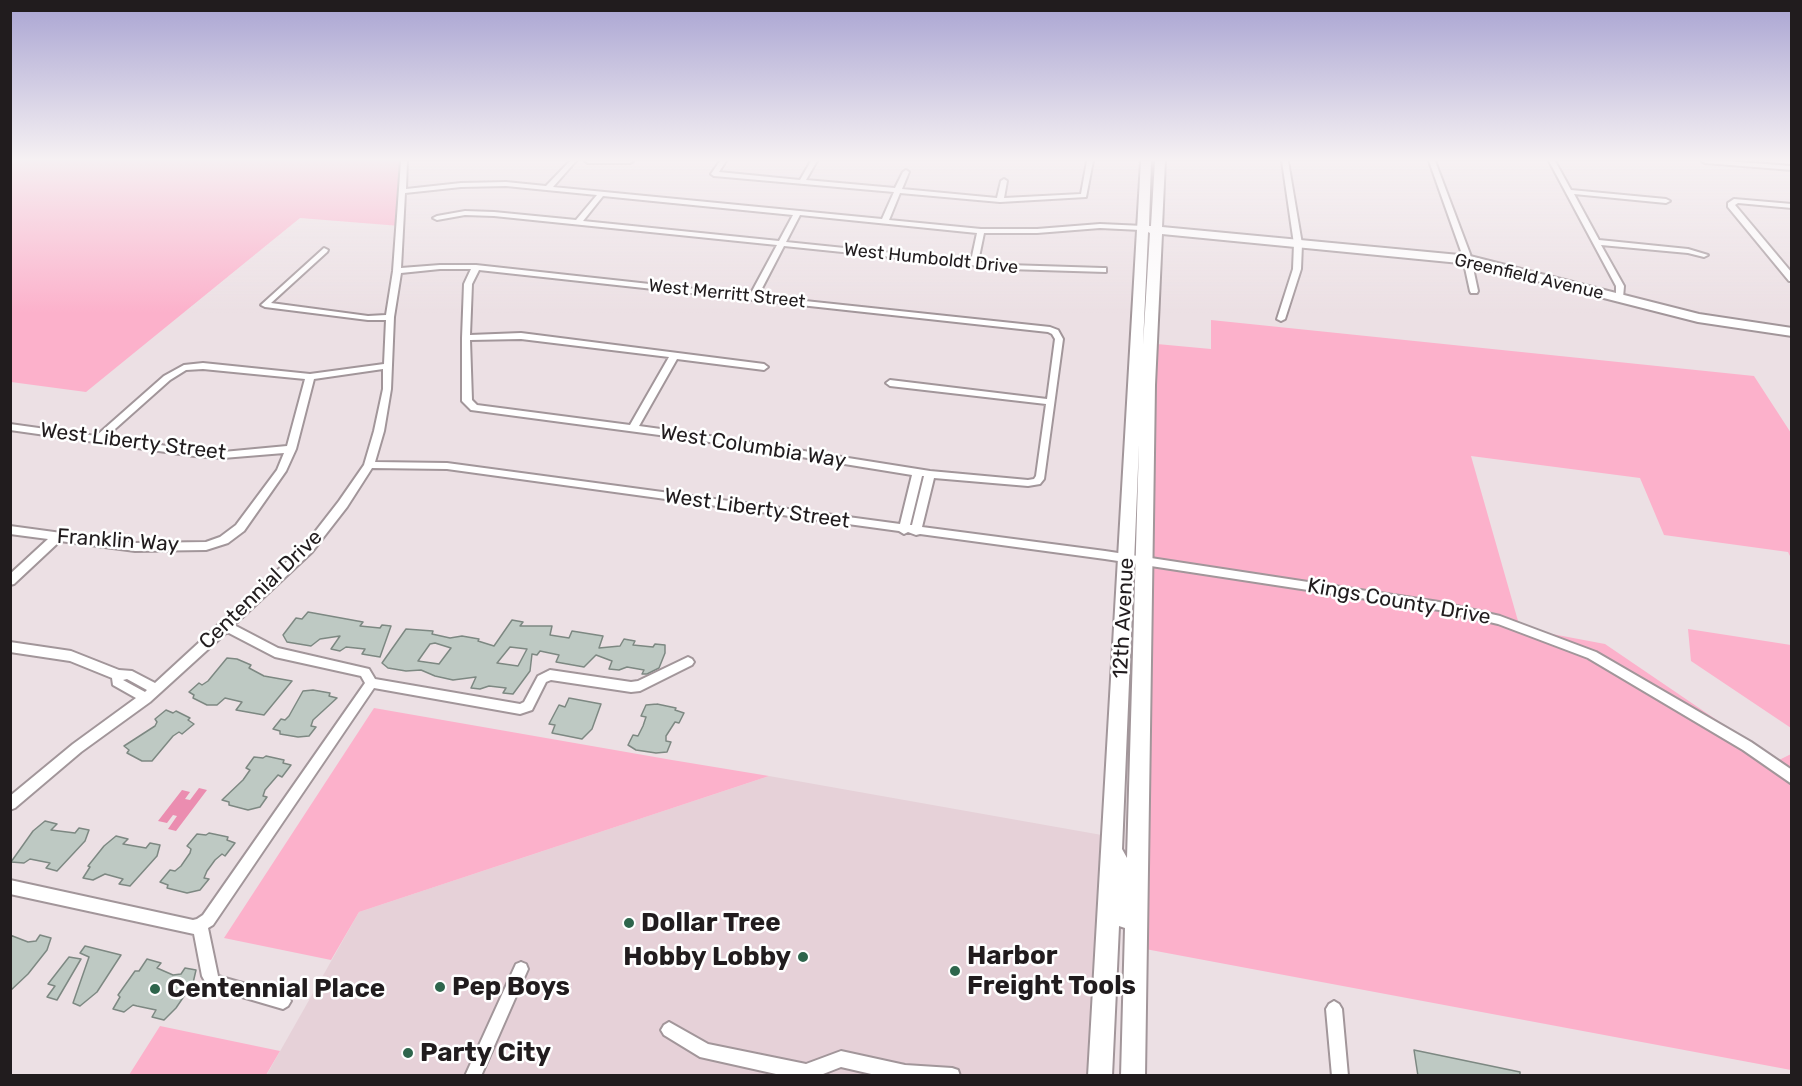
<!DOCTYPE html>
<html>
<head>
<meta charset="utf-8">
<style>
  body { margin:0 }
  #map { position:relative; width:1802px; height:1086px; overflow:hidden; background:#ece0e4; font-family:Rubik,sans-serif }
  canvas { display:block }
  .frame { position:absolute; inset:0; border:12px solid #211c1e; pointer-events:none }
</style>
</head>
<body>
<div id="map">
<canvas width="1802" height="1086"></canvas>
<div class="frame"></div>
</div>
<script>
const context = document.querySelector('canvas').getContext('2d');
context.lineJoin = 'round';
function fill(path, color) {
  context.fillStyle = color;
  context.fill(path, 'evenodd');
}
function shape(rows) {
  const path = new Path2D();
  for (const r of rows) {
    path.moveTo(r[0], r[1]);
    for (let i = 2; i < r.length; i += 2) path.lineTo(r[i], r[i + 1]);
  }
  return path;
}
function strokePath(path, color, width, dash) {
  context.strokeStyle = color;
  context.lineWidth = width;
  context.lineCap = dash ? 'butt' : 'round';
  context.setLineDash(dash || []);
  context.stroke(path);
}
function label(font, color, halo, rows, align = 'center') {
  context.font = font + ' Rubik,sans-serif';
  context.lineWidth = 5;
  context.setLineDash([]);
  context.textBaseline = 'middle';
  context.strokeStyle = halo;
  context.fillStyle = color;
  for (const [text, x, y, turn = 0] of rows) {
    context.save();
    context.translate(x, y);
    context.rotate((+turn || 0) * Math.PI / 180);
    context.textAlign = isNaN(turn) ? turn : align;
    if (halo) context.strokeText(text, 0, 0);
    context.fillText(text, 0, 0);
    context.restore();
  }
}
fill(shape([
  [769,776,1113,837,1100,1075,266,1076,359,912]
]), '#e6d1d8');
fill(shape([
  [11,161,404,161,400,226,300,218,86,392,11,382],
  [1211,320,1754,376,1791,433,1791,558,1788,552,1664,535,1640,478,1471,456,1520,628,1605,644,1777,761,1791,754,1791,1070,1140,948,1131,554,1146,343,1211,349],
  [1688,629,1791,645,1791,728,1691,661],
  [374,708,672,760,769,776,359,912,331,960,224,938],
  [160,1026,280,1051,266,1075,129,1075]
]), '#fcb1cb');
fill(shape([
  [199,788,207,790,176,831,168,829,177,816,173,815,167,823,158,821,182,790,190,792,185,799,190,800]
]), '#eb8db0');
const building = shape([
  [308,612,363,622,360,626,380,628,382,625,391,626,380,657,362,654,365,649,346,647,340,651,331,649,340,636,320,639,311,646,287,642,283,635,296,618,302,619,308,612],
  [512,620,523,622,520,626,552,626,550,635,569,638,572,631,603,636,599,648,620,646,624,639,635,641,633,645,653,647,655,644,665,645,665,653,659,668,647,674,642,674,644,670,627,667,619,670,609,669,612,661,596,655,584,667,556,662,559,655,540,651,537,655,532,654,530,671,513,694,503,693,506,688,489,686,480,689,471,688,476,677,453,680,435,676,421,670,406,671,388,668,382,663,406,629,433,631,432,634,450,638,462,636,479,639,478,641,494,646,512,620],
  [435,643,451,648,439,664,418,661,430,644,435,643],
  [510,647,527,649,518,666,497,663,510,647],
  [227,658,237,659,251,665,249,668,264,676,292,681,264,715,236,710,242,702,225,698,217,705,207,705,193,698,194,695,189,692,199,683,202,685,208,681,227,658],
  [313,690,330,693,329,696,337,698,313,720,311,726,316,727,309,736,298,737,280,734,280,731,273,729,281,719,285,720,289,716,303,691,313,690],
  [569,698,601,704,592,729,582,739,552,733,555,725,549,724,559,705,565,707,569,698],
  [657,704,676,708,675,710,684,713,679,723,675,722,666,736,666,741,671,742,667,752,656,753,636,750,628,745,633,735,638,736,643,726,646,717,641,716,646,705,657,704],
  [166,710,173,713,176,711,190,718,188,720,194,724,182,734,179,732,173,736,152,761,142,761,127,753,129,750,124,746,155,726,157,722,155,719,166,710],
  [266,756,284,760,283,763,291,765,282,777,278,775,265,790,263,796,267,797,260,807,248,810,229,805,229,802,222,800,243,780,250,770,246,768,254,757,263,758,266,756],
  [45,821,57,824,51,830,75,833,79,828,89,830,85,841,57,871,46,868,50,863,30,859,24,863,11,862,33,831,45,821],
  [209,833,228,837,227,840,235,843,225,856,222,854,215,860,207,871,204,878,209,879,200,890,187,893,167,888,168,885,160,882,170,870,175,871,181,866,190,853,191,849,187,846,197,834,206,835,209,833],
  [116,836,128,839,123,844,146,848,150,843,160,845,157,856,130,886,119,884,123,879,105,874,93,880,83,878,90,867,88,866,104,846,116,836],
  [10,935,28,942,36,941,40,935,51,938,47,950,28,974,10,991,10,935],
  [85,946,121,955,97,992,80,1006,73,1003,89,957,80,953,85,946],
  [69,957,81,959,57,1000,47,997,55,986,48,984,69,957],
  [147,959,161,963,157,968,173,975,181,974,185,968,196,970,193,983,176,1008,164,1020,152,1017,156,1010,137,1006,133,1005,124,1012,113,1009,120,997,118,995,135,971,139,971,147,959],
  [1414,1050,1520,1072,1520,1076,1418,1076,1414,1050]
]);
fill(building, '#bec9c3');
strokePath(building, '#7d8882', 1.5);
const street = shape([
  [401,161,407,161,406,189,461,183,506,182,546,186,570,161,576,161,553,187,882,219,894,192,714,176,711,174,720,161,726,161,719,172,800,180,811,161,817,161,806,180,895,188,903,172,906,170,909,172,902,189,997,198,1001,181,1004,179,1007,181,1004,198,1081,194,1087,161,1093,161,1086,197,1000,202,900,193,889,220,981,229,1037,229,1100,224,1144,226,1144,230,1141,230,1100,228,1037,233,984,233,978,262,1008,265,1103,268,1106,268,1106,272,1008,269,784,246,758,296,1050,327,1058,330,1063,339,1044,479,1040,484,1028,486,934,478,922,527,1105,551,1439,602,1500,616,1596,652,1751,742,1792,770,1792,784,1743,750,1588,658,1498,624,1439,610,1105,559,920,534,916,535,908,532,904,534,899,531,447,469,372,468,347,507,312,552,234,625,278,648,369,669,375,679,520,704,524,702,538,676,550,670,631,682,638,681,688,657,692,659,694,662,692,665,640,691,631,692,551,680,546,682,532,710,520,714,374,688,213,925,208,928,218,976,288,996,291,1001,288,1006,283,1009,208,987,202,976,194,934,10,894,10,880,193,920,197,919,203,915,365,683,361,676,275,657,227,632,150,702,81,752,15,808,10,810,10,796,73,744,136,698,113,685,112,678,70,661,10,652,10,642,71,651,119,670,132,671,155,683,304,546,339,501,364,465,374,431,383,389,383,369,314,379,296,449,286,471,244,531,228,543,206,550,135,551,60,541,14,584,10,585,10,574,48,539,10,534,10,526,135,543,206,542,220,537,236,525,277,470,284,453,223,458,194,456,10,430,10,424,96,436,164,376,184,365,203,363,310,374,384,364,386,320,368,320,265,307,261,305,324,248,328,250,327,252,271,303,368,316,386,315,393,271,401,161],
  [506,186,597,195,576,220,494,212,465,211,437,216,433,218,437,220,465,215,494,216,777,245,750,295,476,265,440,265,401,268,405,193,461,187,506,186],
  [603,196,793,215,779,241,583,221,603,196],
  [800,215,977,233,971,261,786,242,800,215],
  [440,269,471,269,464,284,462,338,462,401,471,410,697,440,912,475,900,524,447,463,375,462,384,431,391,389,394,317,401,273,440,269],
  [479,270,1048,332,1052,334,1055,339,1047,399,890,380,886,383,890,386,1046,404,1036,476,1034,479,1028,480,930,471,697,434,639,426,677,359,764,370,768,367,764,364,521,333,470,335,472,284,479,270],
  [521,339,669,357,630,425,477,405,472,400,470,340,521,339],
  [203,369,305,379,287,446,223,452,194,450,106,437,170,380,186,370,203,369],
  [922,476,924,476,912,525,910,525,922,476],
  [127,679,147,690,145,692,123,680,127,679],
  [585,161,633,161,630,163,588,163,585,161],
  [1282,161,1288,161,1302,244,1301,269,1285,319,1281,321,1277,319,1293,269,1294,244,1282,161],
  [1429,161,1435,161,1470,254,1478,291,1477,293,1471,293,1470,291,1462,254,1429,161],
  [1549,161,1555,161,1571,190,1666,199,1670,201,1666,203,1574,194,1599,240,1688,249,1708,255,1704,257,1688,253,1601,245,1624,286,1623,298,1622,300,1616,300,1616,286,1549,161],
  [1702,161,1727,161,1792,166,1792,170,1705,163,1702,161],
  [1734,199,1792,204,1792,208,1738,203,1735,205,1792,273,1792,281,1789,281,1728,207,1728,203,1734,199],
  [521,962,526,964,528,969,481,1076,465,1076,516,964,521,962],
  [1334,1001,1339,1004,1342,1009,1348,1076,1332,1076,1326,1009,1329,1004,1334,1001],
  [669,1022,708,1044,806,1064,841,1051,905,1065,952,1068,958,1070,960,1076,880,1076,841,1067,818,1076,785,1076,700,1057,664,1035,661,1030,664,1025,669,1022]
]);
const secondary = shape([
  [1141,161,1151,161,1149,226,1151,226,1155,161,1165,161,1162,227,1470,256,1699,314,1792,328,1792,336,1698,322,1470,264,1162,234,1155,385,1145,1076,1121,1076,1125,928,1119,926,1112,1076,1088,1076,1141,161],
  [1148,232,1150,233,1143,345,1148,232],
  [1139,444,1127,858,1122,849,1139,444]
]);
strokePath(street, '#a2969a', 4);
strokePath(secondary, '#a2969a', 4);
fill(street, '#fff');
fill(secondary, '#fff');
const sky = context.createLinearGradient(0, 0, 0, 313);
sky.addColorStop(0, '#a9a4d2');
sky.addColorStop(0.51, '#f6f1f3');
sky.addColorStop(1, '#f6f1f300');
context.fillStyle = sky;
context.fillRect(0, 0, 1802, 313);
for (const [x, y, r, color] of [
  [629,923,6,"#2e654c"],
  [803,957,6,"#2e654c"],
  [955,971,6,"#2e654c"],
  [440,987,6,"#2e654c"],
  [155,989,6,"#2e654c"],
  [408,1053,6,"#2e654c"]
]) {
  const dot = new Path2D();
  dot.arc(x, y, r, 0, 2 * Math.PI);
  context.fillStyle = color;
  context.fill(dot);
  strokePath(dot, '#fff', 2);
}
label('18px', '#211c1e', '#fff', [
  ["West Humboldt Drive",931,259,6],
  ["Greenfield Avenue",1529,277,13],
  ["West Merritt Street",727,294,6]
]);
label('21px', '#211c1e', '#fff', [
  ["West Liberty Street",133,442,7],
  ["West Columbia Way",753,447,9],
  ["West Liberty Street",757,509,8],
  ["Franklin Way",118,541,4],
  ["Centennial Drive",261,590,-44],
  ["Kings County Drive",1399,602,10],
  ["12th Avenue",1124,618,-87]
]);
label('bold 26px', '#211c1e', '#fff', [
  ["Dollar Tree",641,923],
  ["Harbor",967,956],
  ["Freight Tools",967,986],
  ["Hobby Lobby",791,957,"right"],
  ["Pep Boys",452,987],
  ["Centennial Place",167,989],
  ["Party City",420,1053]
], 'left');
</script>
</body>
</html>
